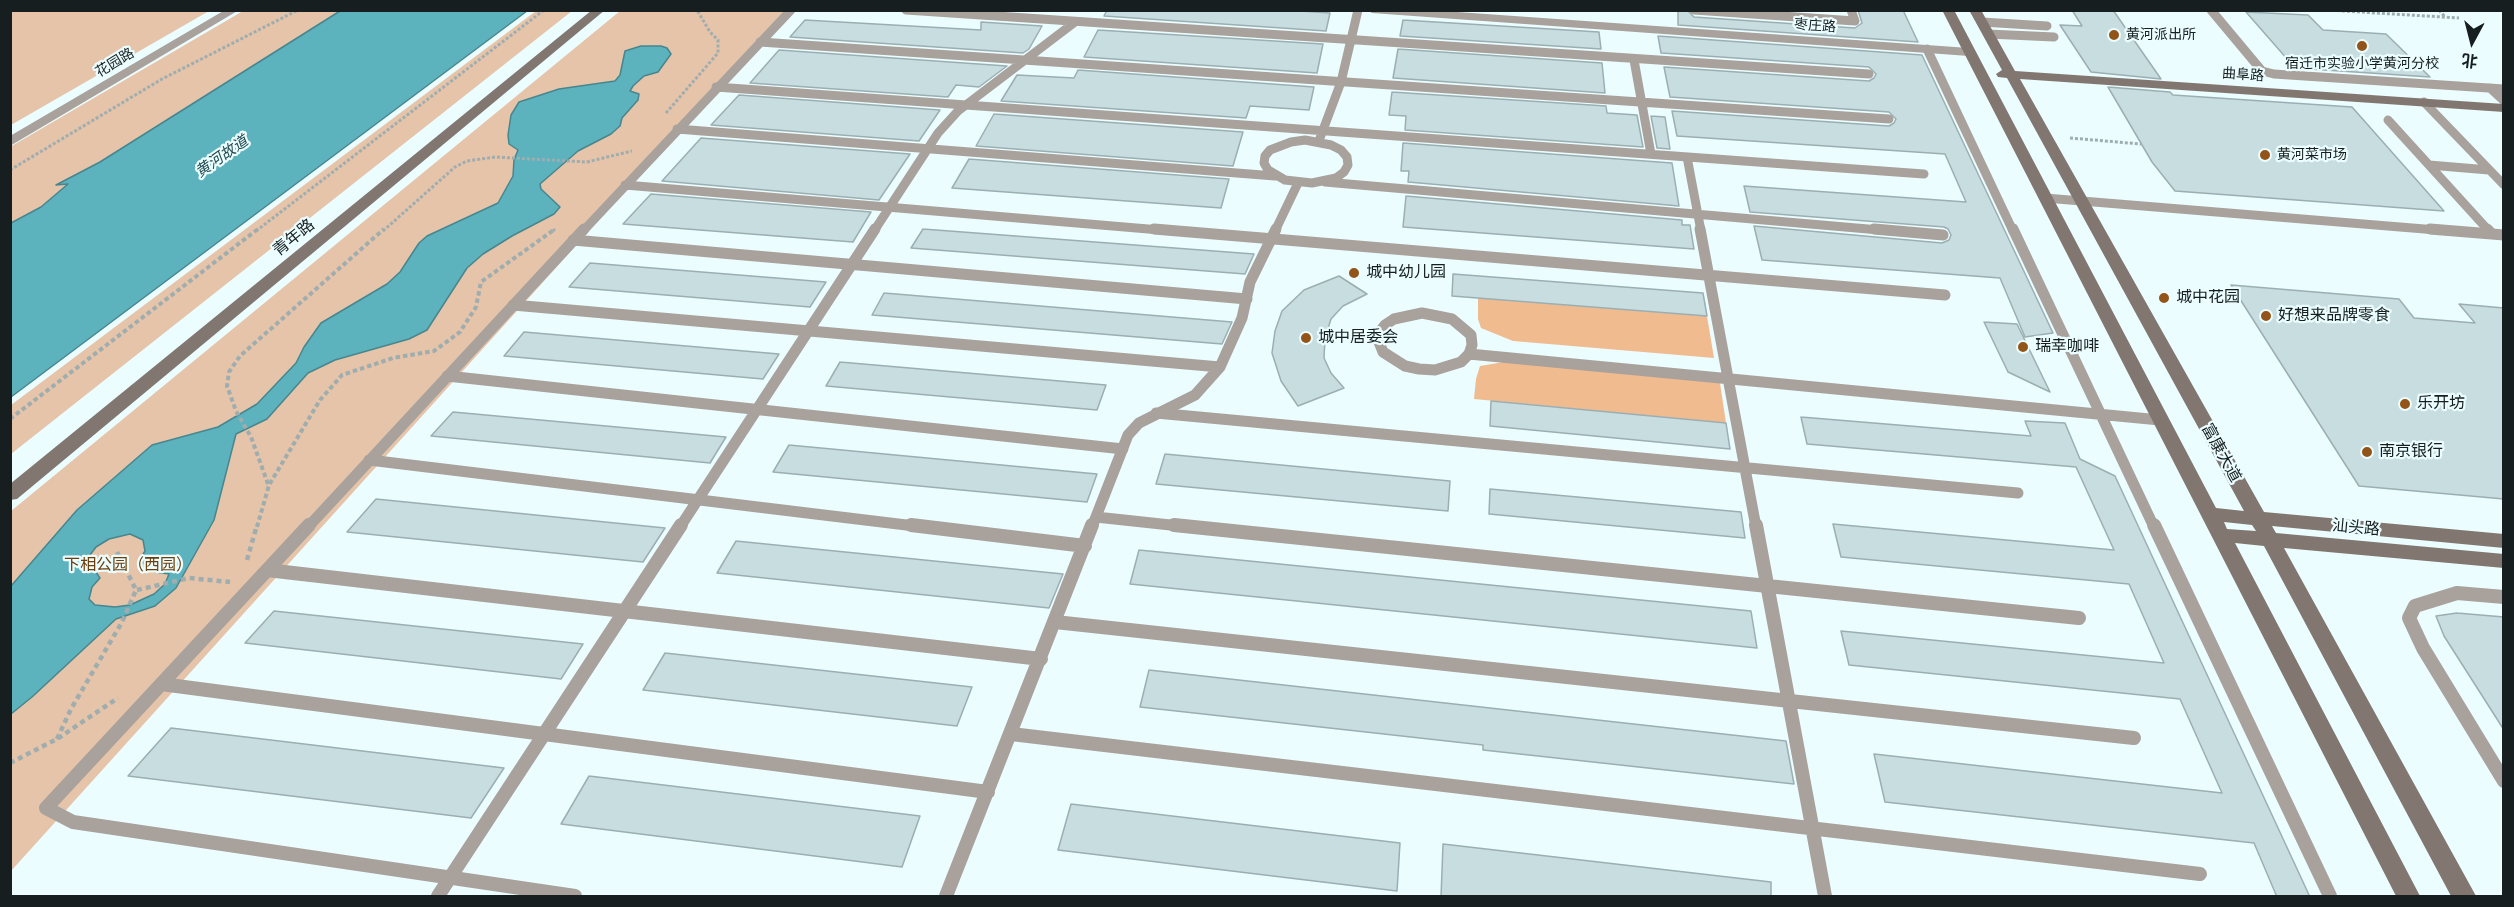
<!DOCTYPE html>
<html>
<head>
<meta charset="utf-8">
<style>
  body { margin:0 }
  #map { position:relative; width:2514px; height:907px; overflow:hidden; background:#ebfdff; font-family:"Fira Sans","Noto Sans SC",sans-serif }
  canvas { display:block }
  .frame { position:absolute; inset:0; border:12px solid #161e1f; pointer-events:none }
  .north { position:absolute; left:2442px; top:12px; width:60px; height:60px; -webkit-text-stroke:4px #ebfdff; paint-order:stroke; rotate:187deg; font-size:16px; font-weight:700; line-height:24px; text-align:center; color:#161e1f }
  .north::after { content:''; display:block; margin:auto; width:21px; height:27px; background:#161e1f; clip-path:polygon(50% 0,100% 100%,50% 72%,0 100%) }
</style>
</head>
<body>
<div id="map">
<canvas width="2514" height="907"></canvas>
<div class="frame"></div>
<div class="north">北</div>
</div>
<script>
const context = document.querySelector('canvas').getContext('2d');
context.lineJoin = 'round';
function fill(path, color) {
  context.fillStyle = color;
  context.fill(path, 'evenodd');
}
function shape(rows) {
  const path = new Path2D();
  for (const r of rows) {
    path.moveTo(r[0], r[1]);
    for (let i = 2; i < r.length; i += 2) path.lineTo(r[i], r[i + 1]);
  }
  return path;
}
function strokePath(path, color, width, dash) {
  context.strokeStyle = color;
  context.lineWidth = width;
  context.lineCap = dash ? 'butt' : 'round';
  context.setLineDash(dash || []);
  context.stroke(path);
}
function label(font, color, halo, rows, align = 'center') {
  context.font = font + ' "Fira Sans","Noto Sans SC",sans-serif';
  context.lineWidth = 4.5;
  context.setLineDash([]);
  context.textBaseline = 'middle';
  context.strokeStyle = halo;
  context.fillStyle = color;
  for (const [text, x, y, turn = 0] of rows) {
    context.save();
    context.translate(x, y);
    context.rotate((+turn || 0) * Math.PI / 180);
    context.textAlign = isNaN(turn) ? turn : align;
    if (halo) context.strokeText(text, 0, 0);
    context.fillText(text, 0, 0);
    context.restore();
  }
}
fill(shape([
  [11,10,209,10,209,11,11,125],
  [243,11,340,11,100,162,58,184,69,184,41,207,11,223,10,147],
  [536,11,572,11,11,454,11,405],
  [620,11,788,11,11,871,11,511]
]), '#e6c4a9');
fill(shape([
  [1478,298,1707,316,1714,358,1513,341,1481,328,1478,319],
  [1504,362,1720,383,1726,423,1474,399,1476,379,1480,366]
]), '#f1bb90');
const water = shape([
  [340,11,527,11,11,397,11,223,41,207,68,184,56,185,100,162,340,11],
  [641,46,661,46,667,48,671,54,658,72,644,76,633,86,630,91,639,94,638,100,622,118,620,126,611,134,578,151,540,184,541,189,560,207,554,214,512,236,483,254,467,268,427,330,409,339,335,360,308,373,267,419,236,434,214,520,176,588,155,606,116,619,32,697,11,714,11,586,77,510,152,445,218,427,257,404,296,363,304,347,321,323,387,284,400,272,419,243,427,236,498,203,513,176,514,160,518,150,509,144,508,135,511,115,519,102,559,89,615,81,620,75,625,51,641,46],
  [130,534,143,540,145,551,140,559,146,566,155,572,169,574,165,584,154,594,130,605,115,607,95,605,89,599,92,587,100,578,87,559,96,547,109,539,130,534]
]);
fill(water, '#5cb2bd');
strokePath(water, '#47868e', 1.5);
const building = shape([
  [1107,10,1286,10,1330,13,1326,31,1104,16,1107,10],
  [1678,10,1687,10,1694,17,1855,28,1862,23,1858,10,1903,10,1918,42,1678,25,1678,10],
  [2072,10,2113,10,2161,79,2091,72,2060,25,2082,26,2072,10],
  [2246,12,2308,15,2323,30,2386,34,2430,77,2295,68,2246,12],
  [805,20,981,30,981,22,1042,26,1029,49,1023,53,790,37,805,20],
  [1403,20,1599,32,1601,49,1400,36,1403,20],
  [1098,30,1323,44,1317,73,1084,57,1098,30],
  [1658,36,1922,55,2053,333,2025,337,2000,278,1762,260,1754,226,1942,243,1949,240,1951,235,1948,229,1944,227,1750,212,1744,186,1966,202,1945,154,1677,136,1672,111,1889,126,1894,123,1896,119,1889,112,1670,97,1664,67,1869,81,1874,78,1876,74,1869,67,1661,53,1658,36],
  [1398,49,1602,63,1605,93,1393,78,1398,49],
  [779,50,1007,66,979,87,956,85,948,97,750,83,779,50],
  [1078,70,1314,87,1309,110,1250,106,1246,118,1001,101,1017,75,1074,78,1078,70],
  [2108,87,2170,92,2173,95,2352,107,2444,211,2175,191,2152,162,2108,87],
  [1392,92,1606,106,1607,113,1637,115,1643,147,1405,130,1406,116,1389,115,1392,92],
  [739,95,940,110,919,141,711,125,739,95],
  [994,114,1243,132,1233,166,976,146,994,114],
  [1651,116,1665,117,1670,149,1657,148,1651,116],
  [701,138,910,154,879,200,662,181,701,138],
  [1403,143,1672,163,1679,206,1408,182,1409,171,1401,171,1403,143],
  [969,159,1229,179,1221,208,952,188,969,159],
  [651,194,871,212,853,242,623,224,651,194],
  [1406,196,1682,220,1682,225,1690,225,1694,249,1403,227,1406,196],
  [923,229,1254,254,1245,274,911,248,923,229],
  [590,263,826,282,810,307,569,287,590,263],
  [1453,274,1703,293,1707,316,1452,296,1453,274],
  [1339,276,1367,294,1343,306,1331,319,1325,338,1324,358,1331,373,1344,388,1298,406,1281,381,1272,353,1275,331,1282,311,1304,290,1339,276],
  [2231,285,2399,299,2414,318,2475,323,2459,304,2504,308,2504,499,2359,486,2231,285],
  [884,293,1232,322,1222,344,872,315,884,293],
  [1984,322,2017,324,2050,392,2008,372,1984,322],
  [524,332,779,354,763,379,504,356,524,332],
  [840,362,1106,385,1097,410,826,386,840,362],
  [1491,401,1726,423,1730,449,1490,426,1491,401],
  [453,412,726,437,710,463,431,436,453,412],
  [1801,417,2031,436,2025,421,2065,423,2080,459,2115,476,2310,897,2277,897,2254,843,1885,802,1874,754,2222,793,2180,699,1849,665,1841,631,2164,663,2129,584,1841,557,1833,524,2114,550,2076,467,1807,444,1801,417],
  [789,445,1097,474,1087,502,773,472,789,445],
  [1165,454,1450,481,1448,511,1156,484,1165,454],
  [1490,489,1741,512,1745,538,1489,514,1490,489],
  [376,499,665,528,643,562,347,532,376,499],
  [736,541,1063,574,1049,608,717,573,736,541],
  [1139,550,1751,611,1757,648,1130,584,1139,550],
  [274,611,583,644,561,679,245,643,274,611],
  [2457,613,2504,617,2504,730,2444,636,2436,616,2457,613],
  [665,653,972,687,957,726,643,690,665,653],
  [1149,670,1786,741,1794,784,1483,750,1483,745,1140,707,1149,670],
  [171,728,504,768,471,818,128,776,171,728],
  [589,776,920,816,902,867,561,824,589,776],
  [1071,804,1400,843,1397,891,1058,850,1071,804],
  [1443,844,1771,882,1771,897,1441,897,1443,844]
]);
fill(building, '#c7dde0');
strokePath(building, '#9bafb2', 1.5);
strokePath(shape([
  [2327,10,2459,18],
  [2439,10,2445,17],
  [666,113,718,53,718,40,710,32,697,10],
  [2070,138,2141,144],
  [10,170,162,79,298,10],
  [256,231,544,10],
  [383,231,455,167,467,161,495,157,587,162,632,151],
  [553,231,555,229]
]), '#9fadaf', 3, [3, 2]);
strokePath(shape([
  [10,419,258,229],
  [268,484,251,437,236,411,227,386,229,372,240,356,384,229],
  [257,527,269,485,320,400,342,375,393,358,434,351,460,332,476,307,481,282,555,229]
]), '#9fadaf', 4, [4.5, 3]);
strokePath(shape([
  [247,560,257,525],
  [137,590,189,578,230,582],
  [57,739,71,709,122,622,136,590,117,552],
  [10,763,57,739,118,698]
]), '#9fadaf', 4.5, [5, 4]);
strokePath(shape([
  [906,10,1869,74],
  [1694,10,1855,21,1851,10],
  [2211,10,2262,71,2274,74,2504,89],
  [1982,22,2047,26],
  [1988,34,2054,37],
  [760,42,1889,119],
  [1927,49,2013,231],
  [1634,60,1651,154],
  [716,87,1924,174],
  [2490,88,2504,101],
  [2424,102,2504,185],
  [2388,120,2489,231],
  [677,129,1275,176],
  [1320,138,1341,82,1358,10],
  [1305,140,1331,145,1341,150,1347,157,1348,165,1344,172,1336,178,1312,183,1285,180,1268,170,1264,163,1265,156,1270,150,1291,142,1305,140],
  [1687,157,1701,231],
  [2429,165,2489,170],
  [1325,182,1891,231],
  [625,185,1172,231],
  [2045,198,2449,231],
  [583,231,791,10],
  [874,231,938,133,958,111,1075,22],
  [1275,231,1298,183]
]), '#a8a19c', 9);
strokePath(shape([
  [1154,229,1945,295],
  [1700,229,1756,527],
  [1874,229,1943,235],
  [2013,229,2154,527],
  [2430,229,2504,235],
  [2487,229,2492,234],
  [573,240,1247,299],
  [513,305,1220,367],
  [1422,313,1452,319,1471,335,1472,345,1469,354,1461,362,1435,370,1419,369,1405,366,1383,352,1379,342,1379,333,1385,325,1394,319,1422,313],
  [1469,354,2160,420],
  [447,376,1123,449],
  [1156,413,2018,493],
  [369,460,923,527],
  [1096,517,1189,527],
  [308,527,584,229],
  [680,527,875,229],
  [1092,527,1128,435,1139,423,1195,395,1220,367,1242,318,1250,282,1276,229]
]), '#a8a19c', 11);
strokePath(shape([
  [309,525,46,808,73,822,575,896],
  [911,525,1085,546],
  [1174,525,2079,618],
  [1756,525,1825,896],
  [2154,525,2330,896],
  [267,570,1041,659],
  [2504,597,2457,593,2415,606,2409,618,2423,648,2504,781],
  [1055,622,2134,738],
  [161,684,988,792],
  [1011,734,2200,874],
  [438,896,681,525],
  [946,896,1092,525]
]), '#a8a19c', 14);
fill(shape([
  [225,10,239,10,10,146,10,136,225,10],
  [1367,10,1429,10,1969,48,1975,52,1969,56,1372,13,1367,10]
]), '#a8a19c');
fill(shape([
  [592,10,605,10,17,499,10,500,10,484,592,10],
  [1942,10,1954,10,2216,508,2244,511,2007,78,1998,77,1996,74,2002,70,1969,10,1981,10,2015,71,2504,104,2504,112,2020,79,2264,512,2504,534,2504,548,2272,526,2276,533,2504,554,2504,568,2284,548,2476,896,2451,896,2264,546,2235,543,2420,896,2396,896,1942,10],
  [2224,522,2252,525,2256,531,2227,529,2224,522]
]), '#817770');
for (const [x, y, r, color] of [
  [2114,35,6,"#925418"],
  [2362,46,6,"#925418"],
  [2265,155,6,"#925418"],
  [1354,273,6,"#925418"],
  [2164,298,6,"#925418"],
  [2266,316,6,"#925418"],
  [1306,338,6,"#925418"],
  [2023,347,6,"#925418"],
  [2405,404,6,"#925418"],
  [2367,452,6,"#925418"]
]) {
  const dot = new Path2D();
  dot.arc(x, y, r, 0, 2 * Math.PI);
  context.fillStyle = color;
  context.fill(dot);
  strokePath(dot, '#ebfdff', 2);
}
label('14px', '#161e1f', '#ebfdff', [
  ["枣庄路",1815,26,4],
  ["花园路",115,63,-31],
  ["曲阜路",2243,75,4]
]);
label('14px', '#161e1f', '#ebfdff', [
  ["黄河派出所",2126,35],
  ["宿迁市实验小学黄河分校",2362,64,"center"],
  ["黄河菜市场",2277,155]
], 'left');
label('italic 15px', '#21494e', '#ebfdff', [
  ["黄河故道",222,157,-35]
]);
label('16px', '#161e1f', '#ebfdff', [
  ["青年路",294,238,-39],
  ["富康大道",2221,453,61],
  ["汕头路",2356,528,5]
]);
label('16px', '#161e1f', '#ebfdff', [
  ["城中幼儿园",1366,273],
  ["城中花园",2176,298],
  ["好想来品牌零食",2278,316],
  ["城中居委会",1318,338],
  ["瑞幸咖啡",2035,347],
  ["乐开坊",2417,404],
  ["南京银行",2379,452]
], 'left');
label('16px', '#6e3d0a', '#ebfdff', [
  ["下相公园（西园）",128,566]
]);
</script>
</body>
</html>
